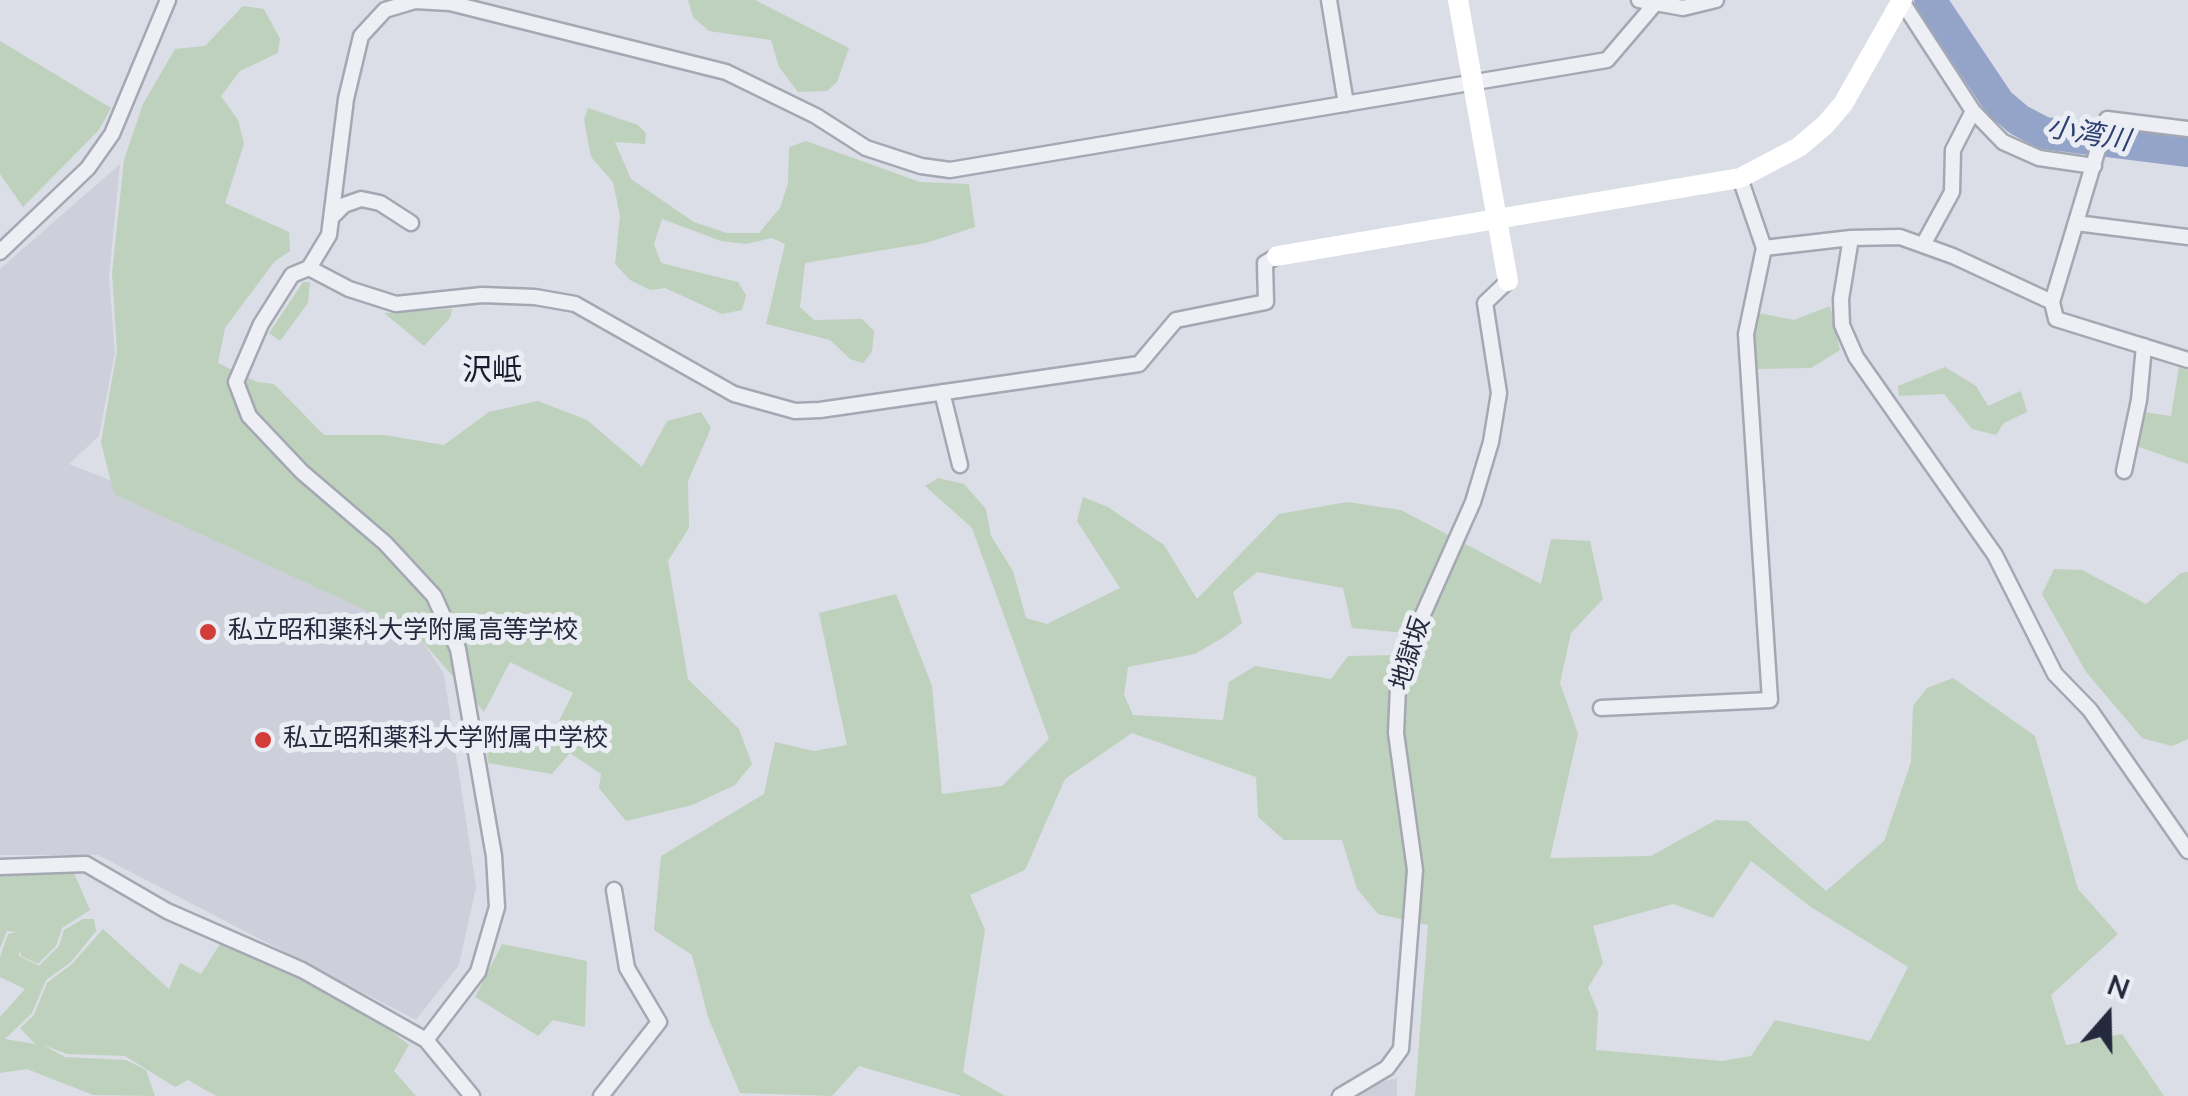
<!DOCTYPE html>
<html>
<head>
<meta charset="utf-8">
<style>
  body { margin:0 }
  #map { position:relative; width:2188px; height:1096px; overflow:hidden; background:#dbdee6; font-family:"Nunito Sans",sans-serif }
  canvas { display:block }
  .north { position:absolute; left:2058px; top:966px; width:100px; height:100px; -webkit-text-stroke:8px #ebedf4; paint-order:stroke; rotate:20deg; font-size:28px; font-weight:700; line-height:40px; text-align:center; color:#25293d }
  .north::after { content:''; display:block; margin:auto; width:35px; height:45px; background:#25293d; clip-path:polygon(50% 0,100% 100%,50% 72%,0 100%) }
</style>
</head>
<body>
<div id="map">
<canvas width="2188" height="1096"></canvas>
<div class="north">N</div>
</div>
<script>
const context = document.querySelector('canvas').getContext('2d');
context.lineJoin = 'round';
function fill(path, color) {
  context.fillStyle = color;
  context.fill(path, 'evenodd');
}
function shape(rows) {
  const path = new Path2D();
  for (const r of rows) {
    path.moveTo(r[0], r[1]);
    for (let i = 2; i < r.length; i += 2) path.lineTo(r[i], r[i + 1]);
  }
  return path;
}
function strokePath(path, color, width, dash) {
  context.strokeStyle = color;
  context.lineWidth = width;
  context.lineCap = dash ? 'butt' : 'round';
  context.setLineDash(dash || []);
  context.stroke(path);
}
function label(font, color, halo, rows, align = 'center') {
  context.font = font + ' "Nunito Sans","Noto Sans JP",sans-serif';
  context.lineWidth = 10;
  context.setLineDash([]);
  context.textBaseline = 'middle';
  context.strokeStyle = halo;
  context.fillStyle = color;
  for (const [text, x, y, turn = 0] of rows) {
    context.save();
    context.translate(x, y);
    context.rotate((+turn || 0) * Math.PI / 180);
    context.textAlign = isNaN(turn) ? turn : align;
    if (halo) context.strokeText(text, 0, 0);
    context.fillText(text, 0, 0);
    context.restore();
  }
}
fill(shape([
  [120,164,109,277,115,352,99,436,69,464,389,591,444,674,476,887,459,965,416,1020,98,855,0,855,0,269],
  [1397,1078,1397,1096,1354,1096,1373,1084]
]), '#cdd0db');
fill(shape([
  [688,0,755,0,849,48,837,82,827,91,798,92,779,67,771,40,709,31,693,17],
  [243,6,264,9,280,39,278,53,240,71,221,96,238,120,244,144,225,203,289,232,290,251,274,262,225,328,218,363,257,382,274,384,324,435,384,435,444,445,489,412,538,401,587,420,642,467,667,421,701,412,711,428,688,481,689,528,668,561,688,679,739,729,752,764,735,785,692,805,626,821,599,788,601,774,570,753,552,774,488,763,484,723,550,739,573,693,510,662,484,712,415,633,114,494,101,442,117,351,112,273,124,160,143,104,175,49,205,46],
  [0,41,111,108,99,130,23,207,0,174],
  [588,108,638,125,646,133,645,144,615,142,631,179,694,222,727,233,759,233,780,208,788,183,789,147,806,141,920,182,969,184,975,227,926,243,805,263,800,307,814,320,862,319,874,331,872,352,863,363,850,359,830,340,766,324,785,244,772,238,746,244,721,241,662,219,654,244,661,263,738,282,746,295,742,310,722,314,665,288,650,290,630,280,615,264,620,216,613,182,591,157,584,119],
  [303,282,310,282,308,303,280,341,269,333],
  [1830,306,1840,350,1811,368,1755,369,1753,336,1759,313,1794,320],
  [452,309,450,318,424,346,384,313],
  [1945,367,1976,386,1988,406,2021,391,2027,412,2004,423,1996,435,1972,429,1944,394,1899,396,1898,386],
  [2179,367,2188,370,2188,464,2136,446,2144,412,2171,416],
  [938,478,964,484,986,509,991,536,1013,571,1026,618,1047,624,1120,588,1077,521,1083,497,1108,507,1164,545,1197,599,1279,514,1347,502,1401,510,1541,584,1551,539,1590,541,1603,599,1571,633,1560,683,1578,734,1550,858,1651,856,1716,820,1747,821,1826,891,1884,841,1911,762,1913,706,1927,688,1953,678,2035,736,2078,889,2118,934,2051,995,2066,1045,2122,1034,2164,1096,1415,1096,1428,925,1378,914,1357,889,1342,840,1284,840,1258,817,1256,777,1132,733,1065,779,1025,870,970,895,985,930,963,1072,1005,1096,962,1096,859,1066,832,1096,740,1093,708,1017,692,955,654,930,661,856,764,794,775,742,814,751,847,745,819,613,896,594,932,686,942,794,1002,786,1049,739,972,528,925,486],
  [1257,572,1343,588,1352,628,1405,633,1399,655,1348,656,1331,679,1255,666,1229,682,1223,720,1133,715,1124,695,1128,667,1195,654,1224,637,1242,623,1233,592],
  [1751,861,1811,907,1908,967,1870,1041,1775,1020,1751,1056,1722,1061,1596,1050,1598,1012,1588,988,1603,963,1593,926,1673,904,1713,918],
  [2054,569,2082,570,2146,604,2181,573,2188,572,2188,739,2172,746,2142,738,2086,672,2042,594],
  [0,873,74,873,90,910,62,928,56,946,38,964,21,956,20,950,19,956,39,966,59,946,64,930,83,919,94,919,96,931,71,962,46,980,32,1013,5,1039,35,1044,20,1028,34,1015,47,983,72,964,103,929,169,989,180,963,201,974,220,944,304,978,364,1010,409,1045,394,1071,416,1096,216,1096,188,1080,175,1087,125,1056,67,1054,43,1045,65,1057,126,1060,146,1070,155,1096,93,1095,27,1069,0,1073,0,1017,25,989,0,977,0,957,8,934,17,932,7,931,0,948],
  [502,944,587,961,585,1027,553,1020,538,1036,475,997]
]), '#bed1bc');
strokePath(shape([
  [1930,0,1999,103,2019,120,2044,133,2188,151]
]), '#94a4c8', 32);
const street = shape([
  [1329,0,1346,104],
  [1639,0,1683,8,1716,0],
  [1901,0,1973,111,2003,142,2039,158,2094,166],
  [2188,129,2107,119,2052,302,2056,319,2188,360],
  [332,217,344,205,361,199,380,203,411,223],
  [2076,223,2188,237],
  [1851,238,1841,299,1842,325,1856,357,1995,555,2055,674,2090,710,2188,851],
  [1923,245,1952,192,1953,150,1973,111],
  [1764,248,1851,238,1900,237,1953,256,2052,302],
  [0,252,88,168,112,134,168,0],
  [309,268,349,289,396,304,482,295,535,297,575,304,734,394,795,411,820,410,1139,364,1176,320,1266,302,1265,263,1277,256],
  [942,392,960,465],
  [2124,471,2139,400,2144,346],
  [1601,708,1770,700,1746,334,1764,248,1740,178],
  [0,867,86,864,167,911,302,970,426,1040,472,1096],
  [426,1040,478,972,497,907,494,856,458,649,434,596,385,543,302,472,249,416,236,382,261,324,292,275,309,268,329,235,346,99,361,36,385,10,415,1,450,3,726,72,816,116,866,148,921,166,950,170,1607,60,1654,5],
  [601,1096,659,1022,627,968,614,890],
  [1340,1096,1387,1068,1401,1049,1415,870,1396,733,1398,687,1417,628,1473,502,1491,442,1499,393,1485,303,1508,281]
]);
strokePath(street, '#a4a8b3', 19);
strokePath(street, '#eeeff5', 14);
strokePath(shape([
  [1458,0,1508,281],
  [1277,256,1740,178,1799,147,1825,125,1843,104,1902,0]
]), '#fff', 20);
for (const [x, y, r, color] of [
  [208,632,10,"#d23d3a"],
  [263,740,10,"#d23d3a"]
]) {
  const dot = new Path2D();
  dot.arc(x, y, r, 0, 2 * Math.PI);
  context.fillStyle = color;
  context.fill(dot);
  strokePath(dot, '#ebedf4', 4);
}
label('25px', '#25293d', '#ebedf4', [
  ["私立昭和薬科大学附属高等学校",228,632],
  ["私立昭和薬科大学附属中学校",283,740]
], 'left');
label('25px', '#25293d', '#ebedf4', [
  ["地獄坂",1412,654,-72]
]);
label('italic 28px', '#2e4072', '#ebedf4', [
  ["小湾川",2088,136,10]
]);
label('30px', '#171b2d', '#ebedf4', [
  ["沢岻",492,373]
]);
</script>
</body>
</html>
